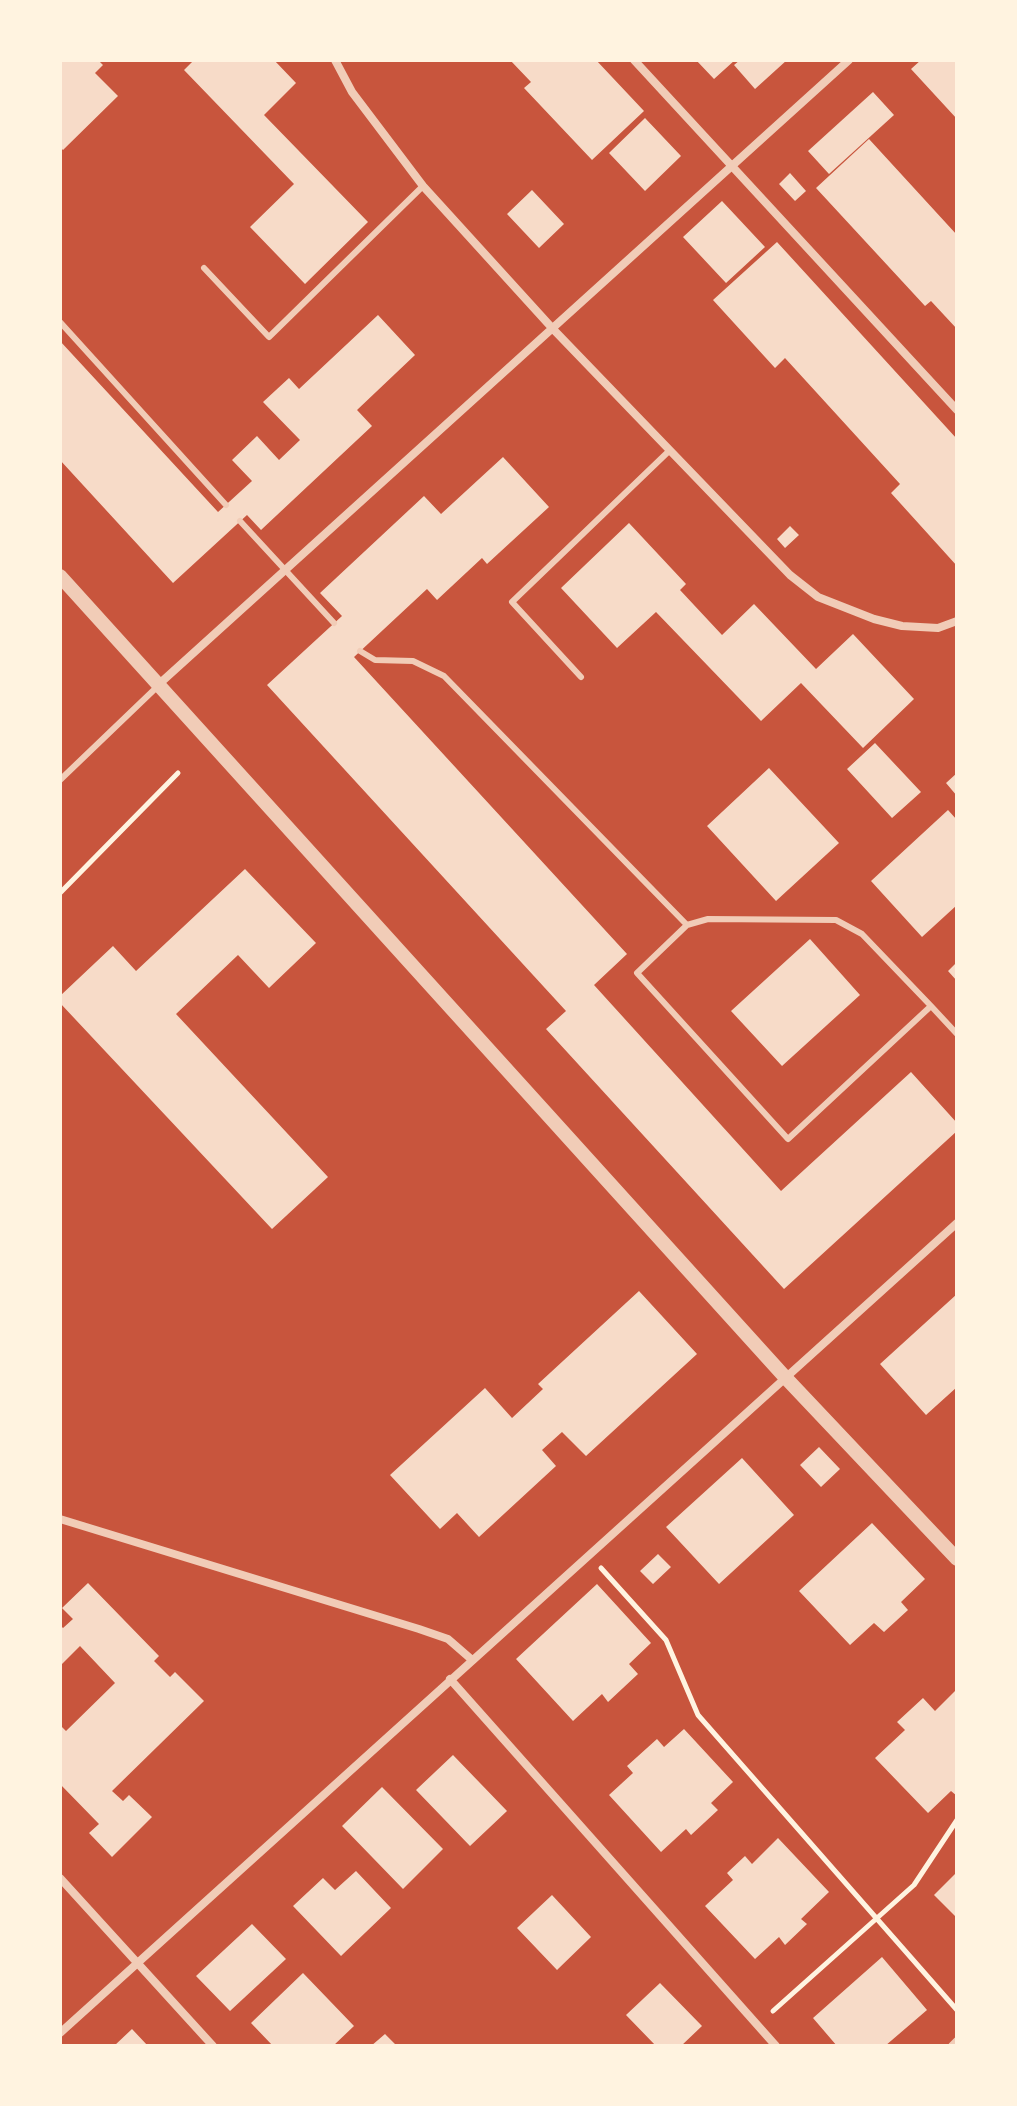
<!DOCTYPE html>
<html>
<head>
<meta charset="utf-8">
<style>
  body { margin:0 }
  #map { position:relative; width:1017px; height:2106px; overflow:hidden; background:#c8553d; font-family:"Roboto Condensed",sans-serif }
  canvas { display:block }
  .frame { position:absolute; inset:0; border:62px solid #fff3e0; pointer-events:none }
</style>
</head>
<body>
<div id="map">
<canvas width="1017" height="2106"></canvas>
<div class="frame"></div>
</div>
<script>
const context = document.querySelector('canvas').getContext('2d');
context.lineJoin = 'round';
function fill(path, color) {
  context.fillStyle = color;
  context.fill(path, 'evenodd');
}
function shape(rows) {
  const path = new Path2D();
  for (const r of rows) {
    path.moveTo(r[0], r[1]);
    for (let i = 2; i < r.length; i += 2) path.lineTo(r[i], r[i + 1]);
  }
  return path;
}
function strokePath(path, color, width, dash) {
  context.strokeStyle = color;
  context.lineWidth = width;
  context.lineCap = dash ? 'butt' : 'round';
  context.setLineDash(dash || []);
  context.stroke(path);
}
fill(shape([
  [60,60,98,60,103,65,95,73,118,96,63,150,60,147],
  [194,60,274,60,296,83,264,115,368,222,305,284,250,227,294,184,184,70],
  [510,60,596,60,644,111,592,160,524,88,531,82],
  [696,60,735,60,714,79],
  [740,60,787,60,755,89,734,65],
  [921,60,957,60,957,119,911,69],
  [873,92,894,115,829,174,808,151],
  [645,118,681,156,645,191,609,153],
  [869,139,957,235,957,329,931,301,925,306,816,188],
  [790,173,806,191,795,201,779,184],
  [532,190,564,224,539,248,507,214],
  [722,201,765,247,726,283,683,237],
  [777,242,957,439,957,566,891,493,900,484,785,358,775,368,713,300],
  [378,315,415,355,357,410,372,426,261,530,247,515,173,583,60,460,60,341,218,512,252,481,232,460,257,436,279,460,300,440,263,402,289,378,299,389],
  [503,457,549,507,487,564,482,558,437,600,427,589,354,657,627,954,594,985,781,1191,911,1072,957,1123,957,1131,784,1289,546,1029,566,1011,267,685,342,616,320,593,424,496,441,514],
  [629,523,686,584,680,590,722,635,754,604,816,669,853,634,914,699,863,748,801,683,761,721,656,612,617,648,561,588],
  [790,526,799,535,785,548,777,539],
  [875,743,921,792,892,818,847,769],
  [769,768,839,843,776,901,707,826],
  [957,773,957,796,946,783],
  [948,810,957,820,957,905,922,937,871,881],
  [245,869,316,943,269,988,238,955,176,1014,328,1177,272,1229,60,1003,60,996,113,946,136,971],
  [810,939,860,995,782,1066,731,1011],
  [957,962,957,981,948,971],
  [639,1291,697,1354,586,1456,562,1432,542,1450,556,1466,479,1537,457,1513,440,1529,390,1475,485,1388,512,1418,543,1389,538,1384],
  [957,1294,957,1387,926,1415,880,1364],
  [819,1447,840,1469,821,1487,800,1465],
  [742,1458,794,1515,719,1584,666,1527],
  [872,1523,925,1579,901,1602,908,1610,884,1632,874,1623,850,1645,799,1591],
  [658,1554,671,1567,653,1584,640,1571],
  [88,1583,159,1656,154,1661,170,1677,175,1672,204,1701,112,1791,123,1801,129,1795,152,1817,112,1857,89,1833,99,1824,60,1784,60,1725,66,1731,115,1683,80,1646,60,1666,60,1625,63,1628,73,1619,62,1608],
  [597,1584,651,1643,629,1664,638,1674,608,1702,602,1694,573,1721,516,1659],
  [957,1689,957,1796,951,1791,928,1813,875,1758,905,1730,897,1722,923,1698,935,1711],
  [684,1729,733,1782,711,1803,718,1810,691,1835,686,1829,661,1852,609,1795,633,1773,627,1766,657,1739,664,1747],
  [453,1755,507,1811,470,1846,416,1790],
  [382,1787,443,1849,403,1889,342,1826],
  [778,1838,829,1892,801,1919,807,1924,785,1945,779,1937,755,1959,705,1906,733,1880,727,1873,745,1856,752,1864],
  [356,1871,391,1908,341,1956,293,1906,323,1878,335,1890],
  [957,1872,957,1918,934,1895],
  [552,1895,591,1937,557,1970,517,1928],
  [252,1924,286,1959,230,2011,196,1976],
  [882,1957,927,2010,885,2046,837,2046,813,2018],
  [303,1973,354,2026,333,2046,273,2046,251,2023],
  [660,1983,702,2026,681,2046,656,2046,626,2015],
  [132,2029,148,2046,114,2046],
  [385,2034,397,2046,371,2046]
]), '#f7dbc8');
strokePath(shape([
  [60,893,178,773],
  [601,1568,666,1640,698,1715,957,2010],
  [773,2011,914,1885,957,1820]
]), '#fff3e0', 5);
strokePath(shape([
  [204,268,269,337,423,186],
  [60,322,226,505],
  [240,521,334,623],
  [360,651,375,660,413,661,444,676,687,925],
  [581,677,512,602,669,451],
  [60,780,158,686],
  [931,1006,788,1139,637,973,687,925,708,919,836,920,862,934,931,1006,957,1034]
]), '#f1ccb7', 6);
strokePath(shape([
  [335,60,352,92,423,186,553,329,790,575,818,597,874,619,902,626,938,628,957,621],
  [634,60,957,410],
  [158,685,849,60],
  [60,1519,419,1629,448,1639,471,1659],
  [450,1679,776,2046],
  [60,1878,213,2046],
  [60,2033,957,1223],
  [952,2046,957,2041]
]), '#f1ccb7', 8);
strokePath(shape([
  [60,576,784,1376,957,1559]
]), '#f1ccb7', 14);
</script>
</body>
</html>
